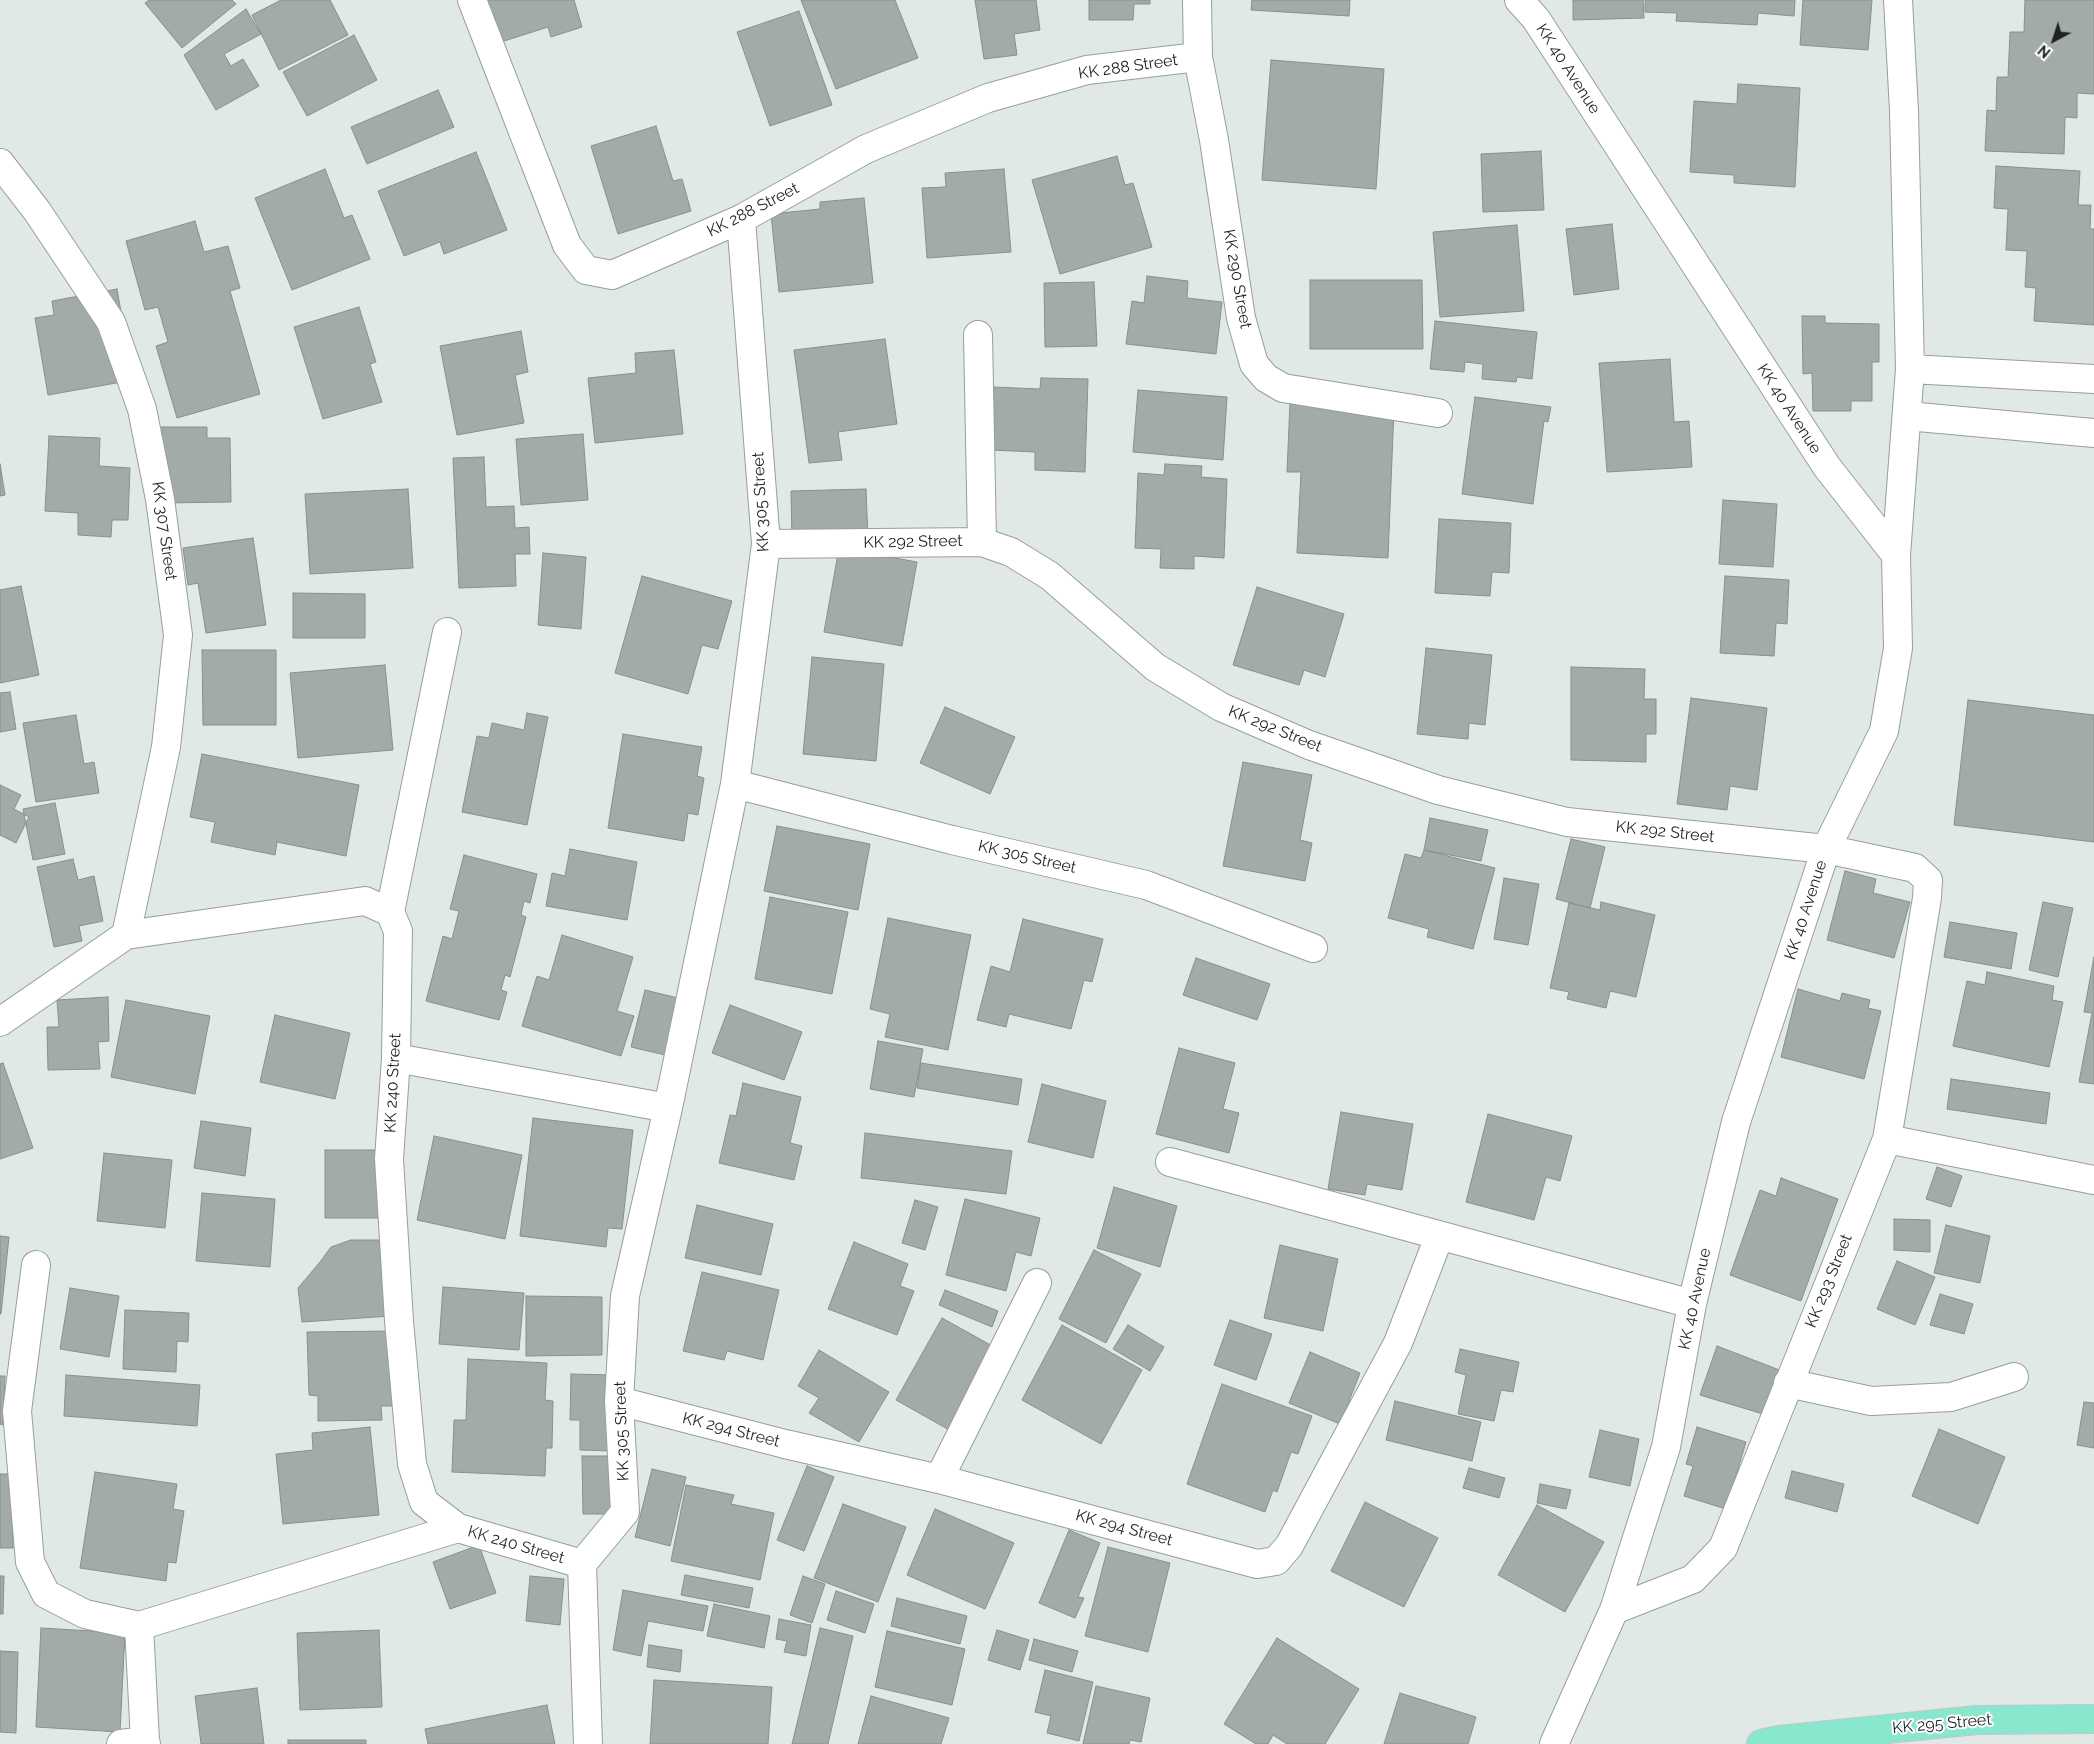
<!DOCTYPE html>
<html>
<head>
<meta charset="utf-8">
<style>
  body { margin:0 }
  #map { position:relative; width:2094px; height:1744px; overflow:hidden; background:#e1e9e6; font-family:Raleway,sans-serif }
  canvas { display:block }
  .north { position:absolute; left:2029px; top:15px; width:50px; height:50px; -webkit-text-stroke:4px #fff; paint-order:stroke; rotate:220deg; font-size:14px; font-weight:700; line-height:20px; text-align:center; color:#1f2221 }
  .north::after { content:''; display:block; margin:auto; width:18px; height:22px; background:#1f2221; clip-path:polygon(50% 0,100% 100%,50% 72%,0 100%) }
</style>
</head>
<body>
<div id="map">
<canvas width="2094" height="1744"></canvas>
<div class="north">N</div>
</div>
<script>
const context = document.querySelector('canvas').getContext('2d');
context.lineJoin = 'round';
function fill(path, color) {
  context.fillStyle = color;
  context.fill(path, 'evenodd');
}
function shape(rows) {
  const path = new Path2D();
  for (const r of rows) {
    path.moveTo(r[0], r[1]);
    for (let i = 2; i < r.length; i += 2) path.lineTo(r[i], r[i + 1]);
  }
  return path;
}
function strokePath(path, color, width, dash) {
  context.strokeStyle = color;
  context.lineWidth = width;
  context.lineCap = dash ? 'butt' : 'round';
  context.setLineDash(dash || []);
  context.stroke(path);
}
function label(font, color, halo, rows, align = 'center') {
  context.font = font + ' Raleway,sans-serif';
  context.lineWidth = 4;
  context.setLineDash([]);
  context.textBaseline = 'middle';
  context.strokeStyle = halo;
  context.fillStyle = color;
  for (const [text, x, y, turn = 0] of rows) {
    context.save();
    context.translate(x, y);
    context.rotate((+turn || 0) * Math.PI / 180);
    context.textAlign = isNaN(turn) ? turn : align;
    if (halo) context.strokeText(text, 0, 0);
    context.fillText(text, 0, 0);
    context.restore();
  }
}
const building = shape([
  [149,0,232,0,236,4,182,48,145,3,149,0],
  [281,0,330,0,348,35,279,70,252,15,281,0],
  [483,0,574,0,582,27,551,37,548,27,498,43,483,0],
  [801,0,895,0,918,58,836,89,801,0],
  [975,0,1036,0,1040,30,1014,34,1017,55,984,59,975,0],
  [1089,0,1150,0,1150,4,1134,4,1133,20,1089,20,1089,0],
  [1252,0,1350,0,1349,16,1251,10,1252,0],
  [1573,0,1643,0,1644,18,1573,20,1573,0],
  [1645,0,1795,0,1794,16,1758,13,1757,25,1676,21,1677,13,1645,12,1645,0],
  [1803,0,1872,0,1868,50,1800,45,1803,0],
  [2025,0,2094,0,2094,94,2077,93,2077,118,2065,117,2064,154,1985,151,1987,110,1996,111,1997,77,2008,77,2010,32,2024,32,2025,0],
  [246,9,261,34,224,54,231,66,243,59,259,86,216,110,184,55,246,9],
  [799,11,832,105,770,126,737,32,799,11],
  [354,35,377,80,307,116,283,72,354,35],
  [1271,60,1384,69,1376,189,1262,180,1271,60],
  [1738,84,1800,88,1795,187,1734,183,1734,175,1690,172,1694,101,1737,104,1738,84],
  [438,90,454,127,367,164,351,127,438,90],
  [656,126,673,181,682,179,691,211,618,234,591,146,656,126],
  [1541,151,1544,210,1483,212,1481,154,1541,151],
  [476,152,507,230,444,254,440,242,404,256,378,191,476,152],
  [1117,156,1125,185,1133,183,1152,247,1060,274,1032,180,1117,156],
  [1996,166,2080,171,2078,205,2091,205,2090,229,2094,229,2094,325,2034,321,2036,288,2025,287,2027,251,2006,250,2008,209,1994,208,1996,166],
  [325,169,344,218,352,215,370,259,292,290,255,198,325,169],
  [1004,169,1011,252,927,258,922,188,946,187,945,173,1004,169],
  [864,198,873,283,779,292,771,214,820,209,820,202,864,198],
  [195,221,204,252,228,246,240,288,230,291,260,394,177,418,156,346,168,342,158,307,145,310,126,241,195,221],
  [1612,224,1619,289,1574,295,1566,229,1612,224],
  [1517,225,1524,311,1440,317,1433,232,1517,225],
  [1147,276,1188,281,1187,298,1222,302,1216,354,1126,344,1132,301,1144,303,1147,276],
  [1310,280,1422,280,1423,349,1310,349,1310,280],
  [1094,282,1097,346,1045,347,1044,283,1094,282],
  [117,289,133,380,48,395,35,318,54,315,52,301,117,289],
  [359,307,376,362,370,364,382,402,323,419,294,327,359,307],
  [1802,316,1825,316,1825,323,1879,324,1879,362,1872,362,1872,401,1851,401,1851,411,1813,411,1812,373,1803,374,1802,316],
  [1435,321,1537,332,1532,379,1517,377,1516,382,1482,379,1483,364,1465,362,1464,372,1430,369,1435,321],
  [521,331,528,372,515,375,524,423,457,435,440,346,521,331],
  [885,339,897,424,838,432,842,460,809,463,794,350,885,339],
  [674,350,683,434,595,443,588,378,636,373,635,353,674,350],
  [1670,359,1674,422,1689,421,1692,467,1607,472,1599,363,1670,359],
  [1041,378,1088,379,1085,472,1035,470,1035,452,991,450,993,387,1040,389,1041,378],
  [1138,390,1227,397,1223,460,1133,452,1138,390],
  [1475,397,1551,407,1548,422,1544,421,1533,504,1462,494,1475,397],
  [1290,403,1394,408,1388,558,1297,553,1301,472,1287,472,1290,403],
  [162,427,207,427,207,438,230,438,231,502,164,503,162,427],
  [583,434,588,500,521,505,516,439,583,434],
  [49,436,100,438,99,466,130,468,128,520,112,520,111,537,78,535,78,513,45,511,49,436],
  [484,457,486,507,514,506,515,528,529,527,530,554,515,554,516,586,459,588,453,458,484,457],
  [0,464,5,495,0,496,0,464],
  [1165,464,1202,466,1201,477,1227,479,1224,558,1194,556,1194,569,1160,568,1161,549,1135,548,1138,473,1164,475,1165,464],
  [408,489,413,568,310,574,305,494,408,489],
  [866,489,868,539,792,541,791,491,866,489],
  [1723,500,1777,504,1773,567,1719,564,1723,500],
  [1439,519,1511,523,1509,573,1492,572,1490,596,1435,593,1439,519],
  [253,538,266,625,206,633,198,583,188,585,183,548,253,538],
  [839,548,917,562,902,646,824,632,839,548],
  [543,553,586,557,581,629,538,625,543,553],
  [642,576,732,601,718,649,702,645,688,694,615,673,642,576],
  [1725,576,1789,580,1787,624,1776,623,1774,656,1720,653,1725,576],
  [21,586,39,675,0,683,0,590,21,586],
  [1257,587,1344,614,1325,677,1304,670,1299,685,1233,665,1257,587],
  [293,593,365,594,365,638,293,638,293,593],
  [1426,648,1492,655,1485,725,1469,723,1468,739,1417,734,1426,648],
  [202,650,276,650,276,725,203,725,202,650],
  [812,657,884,664,876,761,803,754,812,657],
  [385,665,393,750,298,758,290,673,385,665],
  [1571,667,1645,669,1644,699,1656,699,1656,734,1646,734,1646,762,1571,760,1571,667],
  [10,692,16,729,0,732,0,693,10,692],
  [1691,698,1767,708,1757,790,1730,786,1727,810,1677,804,1691,698],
  [1968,700,2094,715,2094,842,1954,825,1968,700],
  [945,707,1015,737,990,794,920,763,945,707],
  [527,713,548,717,527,825,462,812,477,736,489,738,492,723,524,730,527,713],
  [76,715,84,764,94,762,99,793,36,802,23,723,76,715],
  [623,734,702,747,697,776,704,778,698,815,688,813,684,841,608,828,623,734],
  [202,754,359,785,346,856,277,842,275,855,211,842,215,822,190,817,202,754],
  [1243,762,1312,775,1300,840,1312,843,1305,881,1223,866,1243,762],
  [0,785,21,795,14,809,29,817,16,843,0,835,0,785],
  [55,803,65,854,33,860,23,809,55,803],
  [1430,818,1488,830,1481,861,1424,850,1430,818],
  [777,826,870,844,858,910,764,891,777,826],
  [1571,839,1605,847,1590,908,1556,899,1571,839],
  [570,849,637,862,627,920,546,906,552,873,565,876,570,849],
  [1424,850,1495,868,1473,949,1427,937,1429,929,1388,918,1405,854,1421,858,1424,850],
  [464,855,537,874,530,903,524,901,521,915,526,917,510,977,505,975,501,990,507,992,499,1020,426,1001,443,936,452,939,459,911,450,909,464,855],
  [73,859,78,880,94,876,103,921,79,926,82,941,54,947,37,867,73,859],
  [1845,871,1876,879,1873,893,1910,902,1894,958,1827,940,1845,871],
  [1504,878,1539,884,1528,945,1494,939,1504,878],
  [770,897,848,912,832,994,755,979,770,897],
  [1601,902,1655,915,1636,997,1610,991,1606,1008,1567,999,1569,992,1550,988,1569,903,1600,910,1601,902],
  [2043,902,2073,908,2058,977,2029,970,2043,902],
  [888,918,971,935,948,1050,885,1037,890,1014,870,1009,888,918],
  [1023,919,1103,939,1092,982,1084,980,1071,1029,1009,1014,1006,1027,977,1020,991,966,1010,972,1023,919],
  [1950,922,2017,933,2011,969,1944,957,1950,922],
  [562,935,633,957,617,1011,634,1016,621,1056,522,1026,537,976,549,980,562,935],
  [2094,957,2094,1084,2079,1082,2092,1013,2084,1012,2094,957],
  [1196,958,1270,984,1257,1020,1183,995,1196,958],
  [1987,972,2054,986,2052,1000,2063,1002,2049,1067,1953,1046,1967,981,1985,985,1987,972],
  [1798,989,1840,1001,1842,993,1870,1000,1868,1008,1881,1011,1864,1079,1781,1057,1798,989],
  [645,990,678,998,665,1055,631,1047,645,990],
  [108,997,109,1041,98,1042,100,1069,48,1070,47,1027,59,1027,57,1000,108,997],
  [126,1000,210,1016,195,1094,111,1077,126,1000],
  [730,1005,802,1032,784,1080,712,1053,730,1005],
  [275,1015,350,1033,335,1099,260,1082,275,1015],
  [878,1041,923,1049,914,1097,870,1089,878,1041],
  [1179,1048,1235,1063,1223,1109,1239,1113,1229,1153,1156,1134,1179,1048],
  [3,1063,33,1148,0,1159,0,1064,3,1063],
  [921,1063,1022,1079,1018,1105,917,1088,921,1063],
  [1951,1079,2050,1093,2046,1124,1947,1109,1951,1079],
  [743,1083,801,1097,790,1143,802,1146,794,1180,719,1163,730,1115,736,1116,743,1083],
  [1042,1084,1106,1101,1093,1158,1028,1142,1042,1084],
  [1341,1112,1413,1124,1402,1190,1367,1184,1365,1195,1328,1189,1341,1112],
  [1488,1114,1572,1136,1560,1181,1546,1177,1534,1220,1466,1202,1488,1114],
  [533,1118,633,1130,622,1229,608,1228,606,1247,520,1236,533,1118],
  [201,1121,251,1128,245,1176,194,1168,201,1121],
  [865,1133,1012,1151,1006,1194,861,1178,865,1133],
  [434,1136,522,1155,505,1239,417,1220,434,1136],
  [325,1150,380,1150,380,1218,325,1218,325,1150],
  [104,1153,172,1160,165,1228,97,1221,104,1153],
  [1937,1167,1962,1176,1951,1207,1926,1199,1937,1167],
  [1781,1178,1838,1199,1801,1301,1730,1275,1760,1190,1776,1196,1781,1178],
  [1114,1187,1177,1206,1160,1267,1097,1248,1114,1187],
  [202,1193,275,1199,270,1267,196,1261,202,1193],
  [965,1199,1040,1218,1031,1256,1016,1252,1006,1291,946,1275,965,1199],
  [915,1200,938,1207,925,1250,902,1243,915,1200],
  [697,1205,773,1224,761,1275,685,1258,697,1205],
  [1894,1219,1930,1220,1930,1252,1894,1250,1894,1219],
  [1946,1225,1990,1236,1980,1283,1934,1273,1946,1225],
  [0,1236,9,1237,1,1314,0,1314,0,1236],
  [351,1240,385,1240,391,1316,302,1322,298,1288,320,1262,331,1247,351,1240],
  [854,1242,908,1264,900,1286,914,1291,897,1335,828,1309,854,1242],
  [1280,1245,1338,1259,1323,1331,1264,1318,1280,1245],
  [1094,1250,1141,1274,1106,1343,1059,1319,1094,1250],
  [1897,1261,1935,1277,1915,1325,1877,1309,1897,1261],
  [702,1272,779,1290,763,1360,727,1351,724,1360,683,1351,702,1272],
  [443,1287,524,1293,519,1350,439,1344,443,1287],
  [70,1288,119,1296,109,1357,60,1349,70,1288],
  [945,1290,998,1311,992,1327,939,1305,945,1290],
  [1940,1294,1973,1304,1964,1334,1930,1325,1940,1294],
  [526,1296,602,1297,602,1355,526,1356,526,1296],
  [125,1310,189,1313,188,1342,177,1341,176,1372,123,1369,125,1310],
  [942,1318,996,1348,951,1431,896,1400,942,1318],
  [1230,1320,1272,1334,1256,1380,1214,1365,1230,1320],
  [1062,1325,1142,1370,1101,1444,1022,1400,1062,1325],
  [1128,1325,1164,1347,1150,1371,1113,1349,1128,1325],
  [394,1331,395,1406,381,1406,382,1420,318,1421,318,1396,309,1395,307,1332,394,1331],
  [1717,1346,1782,1371,1763,1414,1700,1395,1717,1346],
  [1460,1349,1519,1362,1513,1392,1501,1390,1494,1421,1458,1414,1466,1375,1455,1372,1460,1349],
  [819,1350,889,1392,859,1442,809,1413,819,1398,798,1386,819,1350],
  [1310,1352,1360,1373,1340,1424,1289,1403,1310,1352],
  [468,1359,547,1363,545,1400,553,1401,552,1448,546,1448,545,1476,452,1472,454,1420,466,1420,468,1359],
  [571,1374,613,1375,611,1451,580,1450,580,1420,570,1420,571,1374],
  [66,1375,200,1385,197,1426,64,1416,66,1375],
  [0,1376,5,1376,3,1425,0,1424,0,1376],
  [1222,1384,1312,1416,1298,1454,1291,1452,1277,1492,1273,1490,1265,1512,1187,1484,1222,1384],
  [1395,1401,1481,1422,1472,1461,1386,1440,1395,1401],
  [2084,1402,2094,1403,2094,1448,2077,1445,2084,1402],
  [370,1427,379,1515,283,1524,276,1454,313,1450,312,1433,370,1427],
  [1697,1427,1746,1442,1726,1509,1684,1496,1693,1466,1686,1464,1697,1427],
  [1939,1429,2005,1457,1978,1524,1912,1496,1939,1429],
  [1600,1430,1639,1439,1630,1486,1589,1477,1600,1430],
  [582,1456,614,1456,615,1514,583,1514,582,1456],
  [807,1466,834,1477,804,1551,777,1540,807,1466],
  [1469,1468,1505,1478,1499,1498,1463,1488,1469,1468],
  [652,1469,686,1477,670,1546,635,1537,652,1469],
  [1792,1471,1844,1484,1837,1512,1785,1498,1792,1471],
  [95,1472,177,1484,173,1509,184,1511,176,1563,168,1562,166,1581,80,1568,95,1472],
  [0,1474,12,1474,13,1548,0,1548,0,1474],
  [1540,1484,1571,1490,1566,1509,1537,1503,1540,1484],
  [686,1485,734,1495,731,1504,774,1513,760,1580,671,1561,686,1485],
  [1365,1502,1438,1538,1404,1607,1331,1571,1365,1502],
  [843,1504,906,1527,878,1602,814,1578,843,1504],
  [1537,1505,1604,1542,1565,1612,1498,1575,1537,1505],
  [935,1509,1014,1543,985,1609,907,1575,935,1509],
  [1069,1530,1100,1543,1078,1597,1084,1598,1075,1618,1039,1603,1069,1530],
  [479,1545,496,1593,450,1609,433,1562,479,1545],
  [1108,1547,1170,1563,1148,1652,1085,1636,1108,1547],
  [685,1575,753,1588,749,1608,681,1595,685,1575],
  [0,1576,4,1576,3,1614,0,1614,0,1576],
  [530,1576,564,1579,560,1625,526,1621,530,1576],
  [803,1576,825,1584,812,1623,790,1615,803,1576],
  [623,1590,708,1606,703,1631,648,1621,641,1656,613,1650,623,1590],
  [836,1591,874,1604,865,1633,827,1620,836,1591],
  [897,1598,967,1616,960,1644,891,1626,897,1598],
  [714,1604,770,1616,764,1648,707,1636,714,1604],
  [779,1619,811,1625,806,1656,784,1652,787,1641,776,1639,779,1619],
  [41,1628,125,1633,120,1732,36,1727,41,1628],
  [820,1628,853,1636,828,1744,792,1744,820,1628],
  [379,1630,382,1707,300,1710,297,1633,379,1630],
  [997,1630,1029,1640,1020,1670,988,1660,997,1630],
  [887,1631,965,1649,952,1705,875,1687,887,1631],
  [1277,1638,1359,1689,1325,1744,1287,1744,1273,1735,1268,1744,1256,1744,1224,1724,1277,1638],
  [1034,1639,1078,1651,1072,1672,1029,1660,1034,1639],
  [649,1645,682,1650,680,1672,647,1667,649,1645],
  [0,1651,18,1652,16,1733,0,1732,0,1651],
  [1045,1670,1093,1682,1079,1741,1047,1733,1051,1716,1035,1712,1045,1670],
  [654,1680,772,1687,768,1744,650,1744,654,1680],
  [1096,1686,1150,1698,1141,1742,1130,1740,1129,1744,1083,1744,1096,1686],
  [257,1688,264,1744,201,1744,195,1696,257,1688],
  [1400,1693,1476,1717,1468,1744,1384,1744,1400,1693],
  [871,1696,949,1718,941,1744,858,1744,871,1696],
  [547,1705,555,1744,428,1744,425,1729,547,1705],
  [288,1740,366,1740,366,1744,288,1744,288,1740]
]);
fill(building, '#a3aba8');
strokePath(building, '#888f8c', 1);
const minor = shape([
  [472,0,567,245,586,270,612,275,741,219,866,149,988,98,1087,70,1198,57],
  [1197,0,1198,57,1214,140,1241,318,1254,364,1266,378,1283,388,1438,413],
  [1519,0,1536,19,1827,467,1896,555,1898,648,1884,731,1826,849,1736,1122,1692,1304,1666,1447,1614,1610,1554,1744],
  [0,163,37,211,111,322,142,409,160,499,178,635,166,747,126,935],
  [978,335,982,542],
  [1910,369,2094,379],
  [1907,416,2094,433],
  [766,544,982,542,1011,552,1050,576,1155,667,1221,707,1309,745,1438,790,1567,822,1826,849,1915,868,1928,880,1927,898,1887,1139,1723,1548,1693,1579,1614,1610],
  [1896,555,1910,369,1904,111,1898,0],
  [735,784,952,840,1146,885,1313,948],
  [390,912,447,632],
  [0,1022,126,935,365,901,390,912,398,931,396,1058,389,1159,399,1321,412,1464,424,1502,458,1528,582,1564],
  [396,1058,668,1108],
  [1887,1139,2094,1180],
  [1170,1162,1692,1304],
  [36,1265,17,1411,30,1562,46,1594,85,1614,139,1626,458,1528],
  [1788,1383,1871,1401,1951,1397,2014,1377],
  [619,1401,785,1444,939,1479,1257,1564,1276,1561,1289,1546,1398,1343,1439,1237],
  [939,1479,1037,1283],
  [139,1626,145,1741],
  [121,1744,145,1741,146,1744],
  [588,1744,582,1564,625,1512,619,1401,625,1296,668,1108,735,784,766,544,741,219]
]);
const major = shape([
  [1761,1744,1779,1740,1977,1720,2094,1719]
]);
strokePath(minor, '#979e9c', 30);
strokePath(major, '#c5c6c5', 30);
strokePath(minor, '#fff', 28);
strokePath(major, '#89e7ce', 28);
label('16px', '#1f2221', '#fff', [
  ["KK 288 Street",1128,67,-8],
  ["KK 40 Avenue",1568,69,57],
  ["KK 288 Street",753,210,-27],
  ["KK 290 Street",1237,279,80],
  ["KK 40 Avenue",1789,409,57],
  ["KK 305 Street",761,502,-93],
  ["KK 307 Street",164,531,82],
  ["KK 292 Street",913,542,-1],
  ["KK 292 Street",1275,729,22],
  ["KK 292 Street",1665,832,6],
  ["KK 305 Street",1027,857,13],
  ["KK 40 Avenue",1806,910,-72],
  ["KK 240 Street",393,1083,-87],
  ["KK 293 Street",1829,1281,-68],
  ["KK 40 Avenue",1695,1299,-78],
  ["KK 294 Street",731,1430,14],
  ["KK 305 Street",622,1431,-92],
  ["KK 294 Street",1124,1528,15],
  ["KK 240 Street",516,1545,16],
  ["KK 295 Street",1942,1724,-5]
]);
</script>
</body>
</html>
